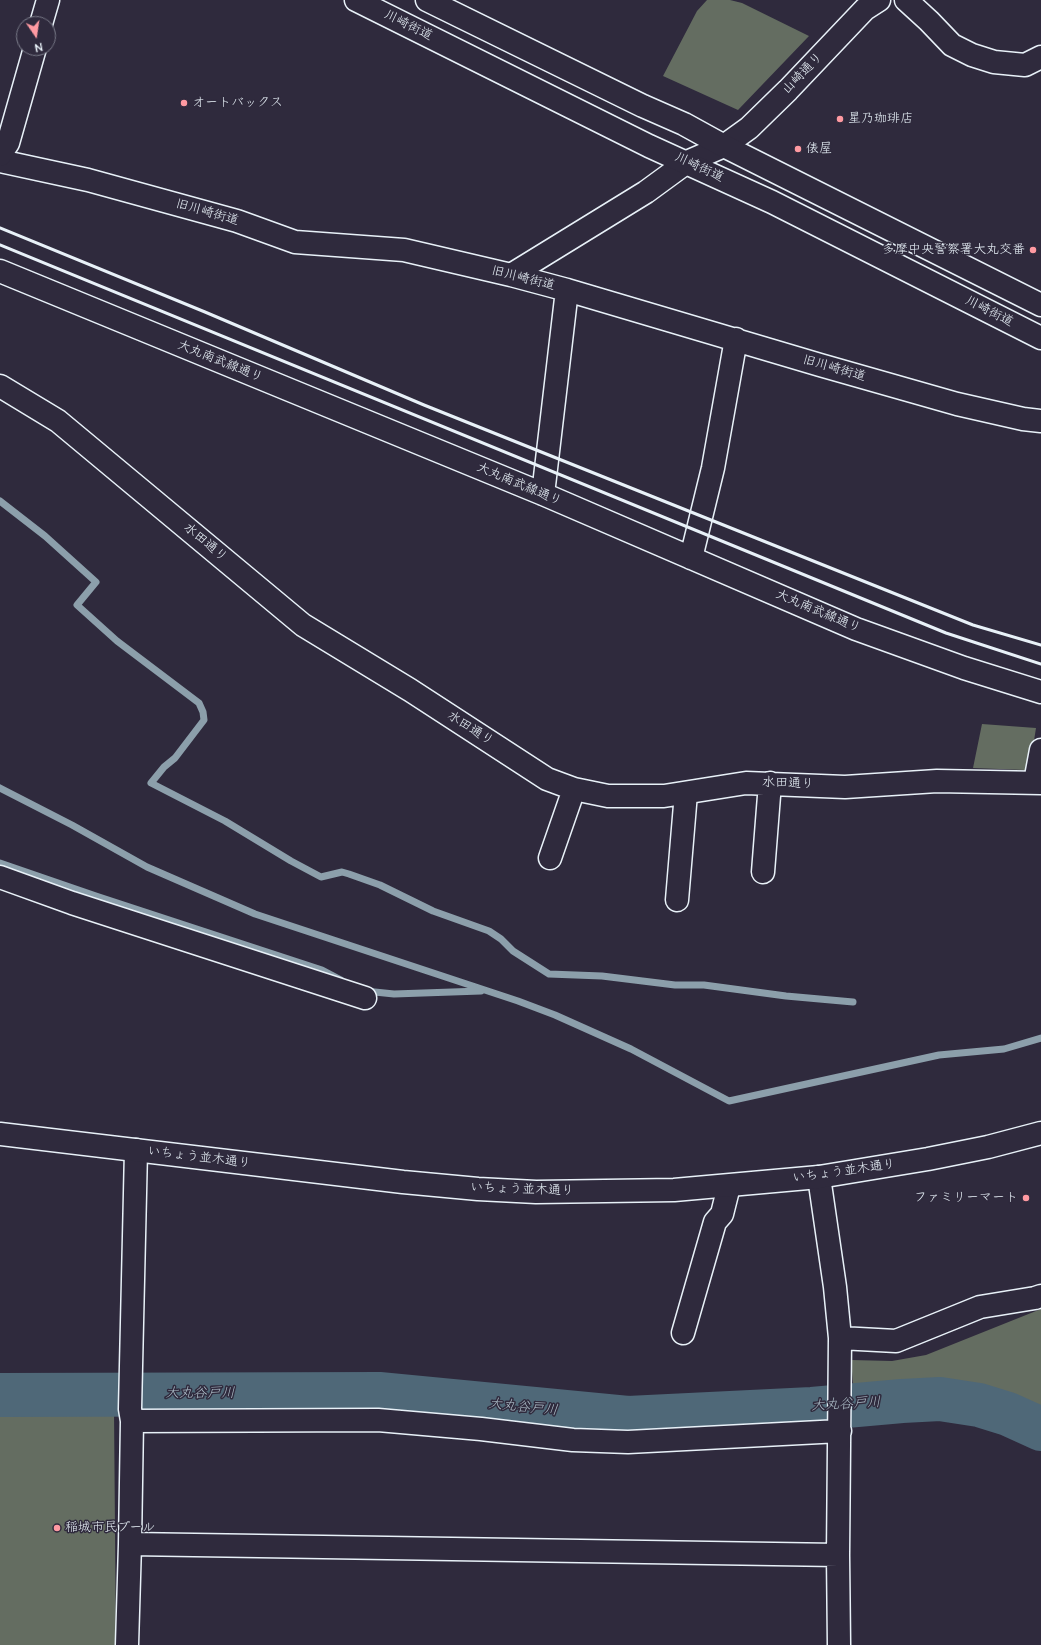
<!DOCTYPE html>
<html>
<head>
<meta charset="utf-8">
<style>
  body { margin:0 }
  #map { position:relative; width:1041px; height:1645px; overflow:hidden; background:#2f2a3d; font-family:"Architects Daughter",sans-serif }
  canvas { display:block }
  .north { position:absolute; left:16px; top:16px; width:40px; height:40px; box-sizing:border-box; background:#2f2a3d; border:1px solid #797a88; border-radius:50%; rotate:167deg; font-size:11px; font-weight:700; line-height:16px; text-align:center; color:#e8f1f8 }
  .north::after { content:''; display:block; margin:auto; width:14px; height:18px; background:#ff9aa2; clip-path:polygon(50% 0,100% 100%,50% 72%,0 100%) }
</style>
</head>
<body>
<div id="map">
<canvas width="1041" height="1645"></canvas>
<div class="north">N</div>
</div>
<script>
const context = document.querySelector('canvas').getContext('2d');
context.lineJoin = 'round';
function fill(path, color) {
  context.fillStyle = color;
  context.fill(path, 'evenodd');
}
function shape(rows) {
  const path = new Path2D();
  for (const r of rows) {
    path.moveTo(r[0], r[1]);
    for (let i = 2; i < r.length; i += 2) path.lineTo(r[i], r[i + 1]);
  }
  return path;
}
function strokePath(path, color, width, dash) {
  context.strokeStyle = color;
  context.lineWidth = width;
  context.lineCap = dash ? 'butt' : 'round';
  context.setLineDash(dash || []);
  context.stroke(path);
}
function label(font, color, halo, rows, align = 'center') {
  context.font = font + ' "Architects Daughter","Klee One",sans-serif';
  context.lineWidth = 3;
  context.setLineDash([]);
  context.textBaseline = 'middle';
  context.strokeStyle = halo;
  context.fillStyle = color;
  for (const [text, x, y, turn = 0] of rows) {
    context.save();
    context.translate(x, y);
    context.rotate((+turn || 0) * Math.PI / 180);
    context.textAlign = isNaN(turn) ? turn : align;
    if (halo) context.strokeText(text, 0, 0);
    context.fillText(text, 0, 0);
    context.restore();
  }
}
fill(shape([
  [707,0,730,0,742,3,809,36,738,110,663,76,697,11],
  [982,724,1036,728,1030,766,1025,770,973,768],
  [1041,1309,1041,1420,1014,1408,976,1397,928,1392,854,1395,851,1360,892,1361,926,1355],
  [114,1411,116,1645,0,1645,0,1412]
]), '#646d61');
strokePath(shape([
  [0,501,45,536,96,582,77,605,117,641,199,703,203,712,204,720,175,758,164,767,151,783,225,821,291,861,321,877,342,872,349,874,380,885,433,911,489,931,501,939,513,951,549,974,602,976,675,985,704,985,786,996,853,1002],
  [0,788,72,825,147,867,255,914,518,1001,555,1015,631,1049,729,1101,939,1055,1004,1049,1041,1038],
  [0,863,96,896,322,970,341,980],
  [365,991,394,994,481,991]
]), '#8c9fab', 7);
strokePath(shape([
  [0,1395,379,1394,628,1418,812,1409,902,1401,940,1399,979,1405,1008,1414,1041,1429]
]), '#4f6878', 44);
const minor = shape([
  [906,0,929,21,952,45,972,55,994,62,1025,65,1041,57],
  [0,161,88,180,237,221,295,242,404,250,511,275,567,290,820,365,957,404,1023,419,1041,421],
  [0,271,543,494,856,629,964,668,1041,692],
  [511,275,646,192,687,162],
  [0,386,58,421,303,625,410,690,547,779,574,789,608,796,664,796,746,783,845,787,937,781,1041,783],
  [543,494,567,290],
  [691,558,713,468,736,339],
  [1035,782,1041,750],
  [550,858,574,789],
  [763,872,770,783],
  [0,877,72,903,365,998],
  [677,900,686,793],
  [819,1177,835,1287,840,1338,838,1555,839,1645],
  [683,1333,715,1222,722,1214,729,1186],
  [840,1338,896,1341,980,1307,1035,1298,1041,1296],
  [132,1421,378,1420,481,1429,573,1440,628,1442,840,1431],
  [130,1544,838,1555],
  [127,1645,130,1544,132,1421,130,1409,136,1150]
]);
const tertiary = shape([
  [41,24,48,0],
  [0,155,8,143,35,48],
  [687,162,724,146,749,128,788,90,865,9,879,0],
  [0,1134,403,1182,478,1189,536,1192,674,1190,819,1177,928,1159,988,1147,1041,1133]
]);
const primary = shape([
  [356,0,649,146,772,202,1041,338],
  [427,0,643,106,684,124,724,146,1041,305]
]);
strokePath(minor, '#e8f1f8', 25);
strokePath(tertiary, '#e8f1f8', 25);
strokePath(primary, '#e8f1f8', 25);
strokePath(minor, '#2f2a3d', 22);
strokePath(tertiary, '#2f2a3d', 22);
strokePath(primary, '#2f2a3d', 22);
strokePath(shape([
  [0,228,205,312,424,405,973,625,1041,645],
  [0,245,946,633,1041,664]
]), '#e8f1f8', 3);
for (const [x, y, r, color] of [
  [184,103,4,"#ff9aa2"],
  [840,119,4,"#ff9aa2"],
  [798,149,4,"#ff9aa2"],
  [1033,250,4,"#ff9aa2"],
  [1026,1198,4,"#ff9aa2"],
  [57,1528,4,"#ff9aa2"]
]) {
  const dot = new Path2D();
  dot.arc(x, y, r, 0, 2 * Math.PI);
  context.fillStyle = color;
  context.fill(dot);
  strokePath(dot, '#2f2a3d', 1.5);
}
label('13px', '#e8f1f8', '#2f2a3d', [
  ["川崎街道",408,26,26],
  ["山崎通り",803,74,-46],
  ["川崎街道",699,168,25],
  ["旧川崎街道",207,213,16],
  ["旧川崎街道",523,279,14],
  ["川崎街道",989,312,27],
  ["大丸南武線通り",220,362,22],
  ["旧川崎街道",834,369,16],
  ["大丸南武線通り",519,485,23],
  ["水田通り",205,543,40],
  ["大丸南武線通り",818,612,23],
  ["水田通り",470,729,33],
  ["水田通り",788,784,2],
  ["いちょう並木通り",199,1158,7],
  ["いちょう並木通り",844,1172,-8],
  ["いちょう並木通り",522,1190,2]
]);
label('13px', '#e8f1f8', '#2f2a3d', [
  ["オートバックス",192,103],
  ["星乃珈琲店",848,119],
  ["俵屋",806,149],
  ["多摩中央警察署大丸交番",1025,250,"right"],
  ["ファミリーマート",1018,1198,"right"],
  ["稲城市民プール",65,1528]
], 'left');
label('italic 14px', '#abbac5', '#2f2a3d', [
  ["大丸谷戸川",200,1394],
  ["大丸谷戸川",846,1405,-3],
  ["大丸谷戸川",523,1408,6]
]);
</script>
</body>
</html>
